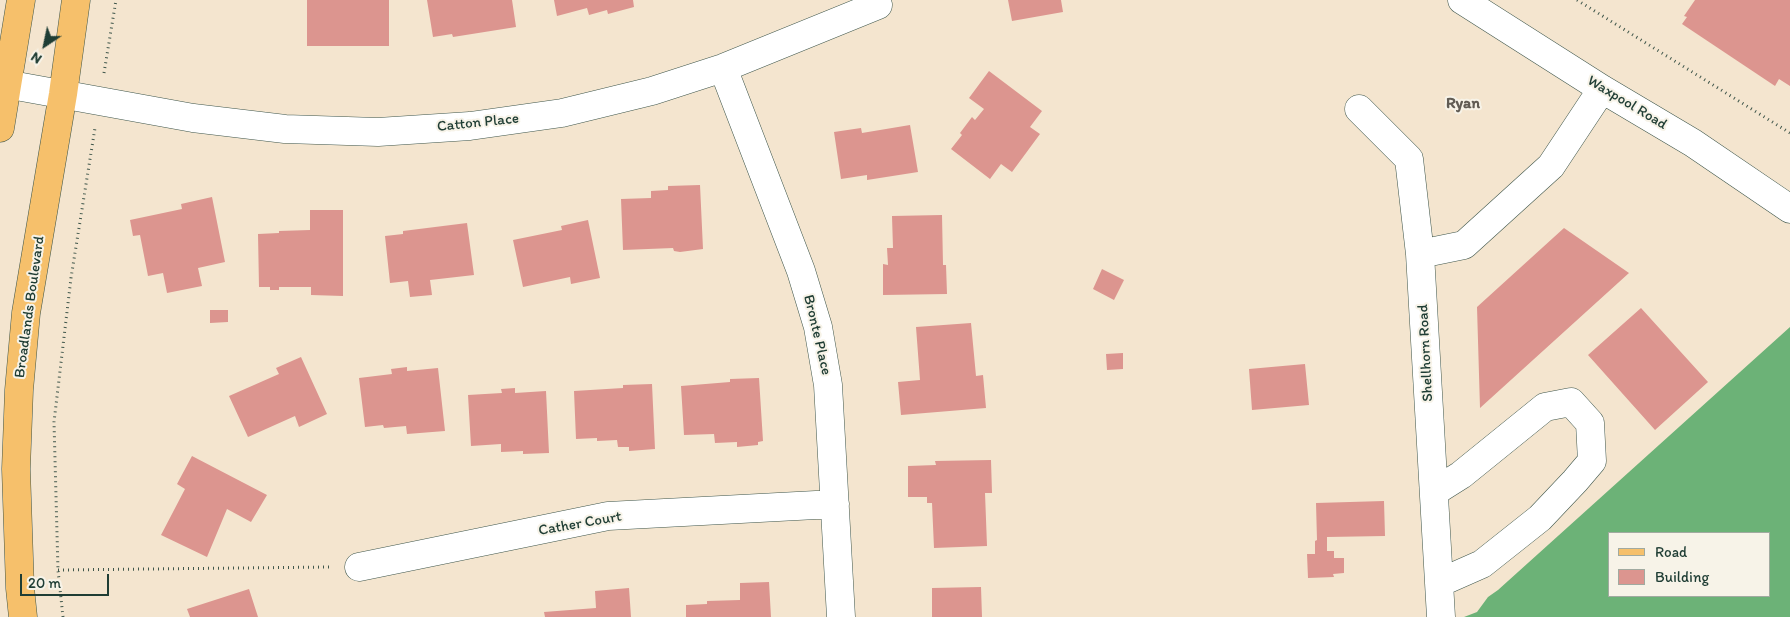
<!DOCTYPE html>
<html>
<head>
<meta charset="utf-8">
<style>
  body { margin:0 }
  #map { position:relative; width:1790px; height:617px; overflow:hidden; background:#f4e5cf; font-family:Itim,sans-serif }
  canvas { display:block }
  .legend { position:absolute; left:1608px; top:532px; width:162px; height:65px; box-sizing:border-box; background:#f7f3e8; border:1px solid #a1aaa0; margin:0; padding:6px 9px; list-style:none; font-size:15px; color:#1f3d34 }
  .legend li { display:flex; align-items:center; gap:10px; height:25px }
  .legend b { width:25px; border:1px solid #a1aaa0 }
  .north { position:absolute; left:20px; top:20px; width:50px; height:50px; -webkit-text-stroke:4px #f7f3e8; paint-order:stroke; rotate:214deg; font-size:14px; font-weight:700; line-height:20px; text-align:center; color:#1f3d34 }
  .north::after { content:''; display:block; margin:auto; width:18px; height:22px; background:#1f3d34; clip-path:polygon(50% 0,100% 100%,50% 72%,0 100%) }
  .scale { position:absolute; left:20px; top:574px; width:89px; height:22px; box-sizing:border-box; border:2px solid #1f3d34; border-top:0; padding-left:6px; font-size:15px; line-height:18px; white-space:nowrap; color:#1f3d34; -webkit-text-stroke:4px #f7f3e8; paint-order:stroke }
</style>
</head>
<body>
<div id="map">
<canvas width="1790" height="617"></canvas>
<ul class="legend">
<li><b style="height:6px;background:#f6c06b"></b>Road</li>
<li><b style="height:14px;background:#dc958f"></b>Building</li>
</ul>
<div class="north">N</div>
<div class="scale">20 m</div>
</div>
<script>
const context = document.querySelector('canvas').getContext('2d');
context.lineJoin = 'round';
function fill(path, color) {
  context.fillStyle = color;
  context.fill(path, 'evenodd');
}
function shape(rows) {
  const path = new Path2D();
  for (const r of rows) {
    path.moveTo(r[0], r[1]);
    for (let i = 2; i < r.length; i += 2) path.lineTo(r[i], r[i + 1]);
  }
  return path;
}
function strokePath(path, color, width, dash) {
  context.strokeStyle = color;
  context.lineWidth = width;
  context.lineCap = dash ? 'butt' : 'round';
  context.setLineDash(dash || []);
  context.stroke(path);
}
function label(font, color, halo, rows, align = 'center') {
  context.font = font + ' Itim,sans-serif';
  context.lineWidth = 4;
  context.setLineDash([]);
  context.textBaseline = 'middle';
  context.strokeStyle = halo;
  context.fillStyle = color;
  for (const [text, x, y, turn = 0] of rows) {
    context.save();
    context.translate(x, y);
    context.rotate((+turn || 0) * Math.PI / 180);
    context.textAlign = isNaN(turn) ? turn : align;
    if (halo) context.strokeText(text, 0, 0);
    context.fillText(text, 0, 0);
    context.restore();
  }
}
fill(shape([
  [1790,327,1790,617,1464,617,1477,612,1488,597,1498,590],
  [1609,533,1769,533,1769,596,1609,596]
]), '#6cb277');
fill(shape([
  [307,0,389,0,389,46,307,46],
  [427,0,512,0,516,27,453,37,452,34,433,37],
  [554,0,633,0,634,7,608,14,607,10,589,15,587,8,557,16],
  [1008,0,1061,0,1063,12,1012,21],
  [1695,0,1790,0,1790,86,1779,79,1775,86,1682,24,1687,17,1684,16],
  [989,71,1042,111,1030,127,1040,134,1012,172,1001,164,990,179,951,149,962,135,960,133,972,117,975,120,984,109,969,98],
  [910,125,918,172,867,180,867,175,841,179,834,132,861,128,862,133],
  [700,185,703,249,680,252,674,251,673,248,623,250,621,199,651,198,651,191,668,190,668,186],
  [212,197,225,262,198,268,202,286,167,293,163,273,148,276,140,235,133,236,130,220,182,209,181,204],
  [310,210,343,210,343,296,311,295,311,287,279,287,279,290,270,290,270,287,259,287,258,234,279,233,279,231,310,230],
  [942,215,943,265,946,265,947,294,883,295,883,264,888,265,887,248,893,248,892,216],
  [588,220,600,278,571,284,570,277,523,287,513,240,562,230,561,226],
  [467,223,474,275,430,280,432,295,410,297,408,281,390,283,385,236,403,234,403,231],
  [1564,228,1629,273,1480,408,1477,307],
  [1102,269,1124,280,1114,300,1093,289],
  [1641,308,1708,382,1655,430,1588,355],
  [210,310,228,310,228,322,210,323],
  [971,323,976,376,983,375,986,408,901,415,898,382,920,380,916,327],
  [1123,353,1123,369,1107,370,1106,354],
  [301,357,327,414,299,427,295,416,248,437,229,396,279,374,276,368],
  [1305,364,1309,405,1252,410,1249,369],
  [407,367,407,371,438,368,445,431,407,434,406,426,384,428,383,425,365,427,359,378,392,374,391,369],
  [759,378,763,441,758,442,758,445,737,447,737,442,715,443,714,434,684,435,681,386,730,382,730,379],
  [652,384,655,449,629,451,629,447,618,447,617,440,597,441,597,438,576,439,574,391,623,388,623,385],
  [515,388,515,393,546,391,549,453,523,454,523,451,501,452,501,444,471,446,468,395,502,393,501,389],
  [192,456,267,495,251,522,227,509,207,557,161,535,185,489,177,484],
  [991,460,992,493,985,493,987,546,934,548,932,503,927,503,927,497,908,497,908,466,936,465,935,461],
  [1384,501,1385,536,1327,537,1327,551,1334,551,1334,558,1344,558,1344,573,1333,574,1334,577,1308,578,1307,554,1315,554,1315,541,1317,540,1316,503],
  [769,582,771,617,686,617,686,605,707,604,707,601,740,600,740,583],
  [981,587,982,617,932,617,932,588],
  [629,588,631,617,545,617,544,612,596,608,595,591],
  [249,589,258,617,190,617,187,609]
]), '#dc958f');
const minor = shape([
  [1462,0,1602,89,1693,143,1790,209],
  [723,68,801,271,818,327,828,385,841,617],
  [0,83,193,118,285,129,378,132,470,126,562,113,652,91,723,68,878,5],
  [1359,109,1409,159,1420,254,1441,617],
  [1420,254,1464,245,1551,166,1602,89],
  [1434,492,1461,475,1545,407,1571,402,1590,423,1592,461,1575,481,1540,518,1482,564,1439,583],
  [359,567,608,516,835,504]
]);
const major = shape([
  [0,128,21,0],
  [23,617,20,588,16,469,19,390,26,313,63,94,76,0]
]);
strokePath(minor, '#3f564b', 29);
strokePath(major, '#3f564b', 29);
strokePath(shape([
  [1577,0,1790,133],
  [104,73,116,0],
  [58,570,330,567],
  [63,617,58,570,54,422,71,278,95,128]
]), '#3f564b', 3, [1, 4]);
strokePath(minor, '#fff', 28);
strokePath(major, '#f6c06b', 28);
label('15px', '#1f3d34', '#f7f3e8', [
  ["Waxpool Road",1627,103,31],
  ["Catton Place",478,123,-6],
  ["Broadlands Boulevard",30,307,-82],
  ["Bronte Place",817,335,77],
  ["Shellhorn Road",1426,353,-93],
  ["Cather Court",580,524,-10]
]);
label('bold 16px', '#615c54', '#f7f3e8', [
  ["Ryan",1463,104]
]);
</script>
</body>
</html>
